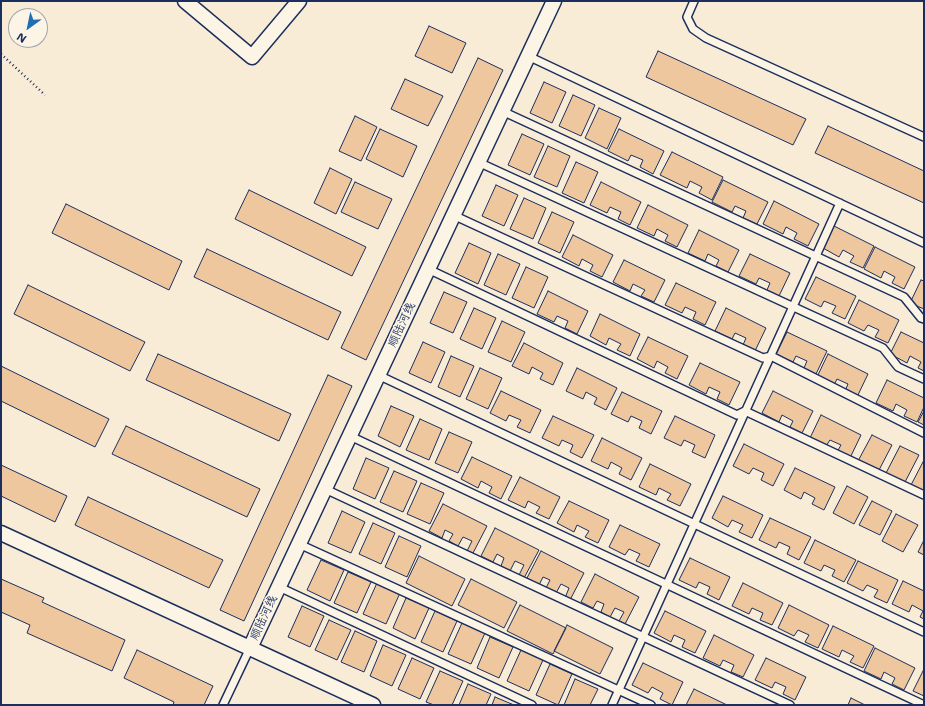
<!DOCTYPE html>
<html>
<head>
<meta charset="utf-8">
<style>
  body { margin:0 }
  #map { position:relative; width:925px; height:706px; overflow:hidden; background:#f9ecd7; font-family:"Shantell Sans",sans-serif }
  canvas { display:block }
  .frame { position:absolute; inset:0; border:2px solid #1b2f5e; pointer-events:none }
  .north { position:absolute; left:8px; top:8px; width:40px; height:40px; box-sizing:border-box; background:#fcf5e5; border:1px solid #a2a6af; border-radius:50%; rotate:213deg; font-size:11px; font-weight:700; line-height:16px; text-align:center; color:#1b2f5e }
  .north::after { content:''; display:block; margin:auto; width:14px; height:18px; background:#1f6fb2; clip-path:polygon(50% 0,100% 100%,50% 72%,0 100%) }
</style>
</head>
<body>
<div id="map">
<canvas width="925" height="706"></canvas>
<div class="frame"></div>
<div class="north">N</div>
</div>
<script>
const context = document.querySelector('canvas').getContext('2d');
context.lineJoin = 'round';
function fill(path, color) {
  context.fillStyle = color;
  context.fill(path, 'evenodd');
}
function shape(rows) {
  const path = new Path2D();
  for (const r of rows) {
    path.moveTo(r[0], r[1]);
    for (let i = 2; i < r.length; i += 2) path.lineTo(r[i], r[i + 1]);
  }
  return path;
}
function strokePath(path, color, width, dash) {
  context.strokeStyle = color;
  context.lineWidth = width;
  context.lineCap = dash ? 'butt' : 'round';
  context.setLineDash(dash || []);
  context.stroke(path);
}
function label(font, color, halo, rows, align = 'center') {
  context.font = font + ' "Shantell Sans","LXGW WenKai TC",sans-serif';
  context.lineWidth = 3;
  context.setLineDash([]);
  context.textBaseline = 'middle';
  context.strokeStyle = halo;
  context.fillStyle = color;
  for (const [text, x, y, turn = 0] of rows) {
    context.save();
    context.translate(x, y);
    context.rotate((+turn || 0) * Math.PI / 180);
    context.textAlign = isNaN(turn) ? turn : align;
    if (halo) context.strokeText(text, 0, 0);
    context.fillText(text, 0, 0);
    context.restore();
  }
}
const building = shape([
  [429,26,466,43,452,73,415,56,429,26],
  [658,51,806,119,793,145,646,77,658,51],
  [478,58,503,70,366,360,341,348,478,58],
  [405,79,443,96,428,126,391,109,405,79],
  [544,82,566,92,552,123,530,113,544,82],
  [573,95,595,105,581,136,559,126,573,95],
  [599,108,621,118,607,149,585,138,599,108],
  [355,116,377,127,361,161,339,151,355,116],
  [828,126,924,171,924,203,815,153,828,126],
  [380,129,417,146,403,177,366,159,380,129],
  [619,129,664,151,653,174,640,167,643,160,631,155,628,161,608,151,619,129],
  [522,134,544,144,530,175,508,165,522,134],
  [548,146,570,156,557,187,534,177,548,146],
  [672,152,723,177,712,200,699,193,702,187,690,181,687,188,660,175,672,152],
  [576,162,598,172,584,203,562,193,576,162],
  [330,168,352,179,336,214,314,203,330,168],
  [723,180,768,202,757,224,743,218,746,211,735,206,732,212,712,202,723,180],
  [355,182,392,199,378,229,341,212,355,182],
  [601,182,641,202,630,225,618,219,621,212,610,207,607,213,590,205,601,182],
  [496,185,518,195,504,226,482,216,496,185],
  [249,190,366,247,352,276,235,219,249,190],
  [524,198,546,208,533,239,510,229,524,198],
  [774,201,819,224,808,246,794,239,797,233,786,227,783,234,763,224,774,201],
  [66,204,182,261,169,290,52,233,66,204],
  [648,205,688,225,677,247,665,241,668,235,657,229,654,236,637,228,648,205],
  [552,212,574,222,560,253,538,243,552,212],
  [834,226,874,246,863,268,850,262,854,256,843,250,839,257,823,248,834,226],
  [699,230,739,250,728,272,716,266,719,260,708,254,705,261,688,253,699,230],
  [573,235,613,255,602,277,590,271,593,265,582,259,579,266,562,257,573,235],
  [469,243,491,253,478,284,455,273,469,243],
  [875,247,915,267,904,289,892,283,895,277,884,271,881,278,864,269,875,247],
  [207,249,341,312,328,340,194,277,207,249],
  [498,254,520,264,506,295,484,285,498,254],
  [750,254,790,273,779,296,767,290,770,283,759,278,756,284,739,276,750,254],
  [624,260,665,280,654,302,641,296,645,290,633,284,630,291,613,282,624,260],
  [526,267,548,277,534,308,512,298,526,267],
  [816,277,856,296,845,319,832,313,836,306,824,301,821,307,805,299,816,277],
  [921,280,924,281,924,309,910,303,921,280],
  [676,283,716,302,705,325,693,319,696,312,685,307,682,313,665,305,676,283],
  [28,285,145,342,130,371,14,314,28,285],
  [548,291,588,311,577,334,565,328,568,321,557,316,554,322,537,314,548,291],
  [444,292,467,302,453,333,430,323,444,292],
  [859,300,899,320,888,343,875,337,879,330,868,325,864,331,848,323,859,300],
  [474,308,496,318,482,349,460,339,474,308],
  [726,308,766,328,755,351,743,345,746,338,735,333,732,339,715,331,726,308],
  [600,314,640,334,630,356,617,350,621,344,609,338,606,345,590,336,600,314],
  [502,321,525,332,511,362,488,352,502,321],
  [787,332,827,351,816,374,804,368,807,361,796,356,793,362,776,354,787,332],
  [901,332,924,343,924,371,918,368,921,362,910,356,907,363,890,354,901,332],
  [648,337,688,356,677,379,665,373,668,367,657,361,654,368,637,359,648,337],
  [423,342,445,352,431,383,409,373,423,342],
  [524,343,563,363,553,385,540,379,543,373,532,367,529,374,512,366,524,343],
  [158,354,291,414,279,441,146,380,158,354],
  [828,354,868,374,857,397,845,391,848,384,837,379,834,385,817,377,828,354],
  [451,356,474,366,460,397,438,387,451,356],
  [700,363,740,382,729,405,717,399,720,392,709,387,706,394,689,385,700,363],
  [1,366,109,419,95,447,1,401,1,366],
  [480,368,502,378,488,409,466,399,480,368],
  [577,368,617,388,606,410,594,404,597,398,586,392,583,399,566,391,577,368],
  [328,375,352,386,244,621,220,610,328,375],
  [887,380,924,398,924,407,917,422,904,416,907,410,896,404,893,411,876,403,887,380],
  [501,391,541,410,530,433,517,427,521,420,509,415,506,421,490,413,501,391],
  [773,391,813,411,802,433,790,427,793,421,782,415,779,422,762,413,773,391],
  [622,392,662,411,651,434,639,428,642,421,631,416,628,422,611,414,622,392],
  [391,406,414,416,400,447,378,436,391,406],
  [924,411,924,425,918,422,924,411],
  [821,415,861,435,850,458,837,452,841,445,830,440,826,446,810,438,821,415],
  [553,416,594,435,582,458,570,452,573,445,562,440,559,446,542,438,553,416],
  [675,416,715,435,705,458,692,452,695,445,684,440,681,446,664,438,675,416],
  [420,419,442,429,429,460,406,450,420,419],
  [126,426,260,489,247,517,112,454,126,426],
  [449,432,472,442,458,473,435,463,449,432],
  [872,435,892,445,878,472,858,461,872,435],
  [602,438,642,458,631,480,619,474,622,468,611,462,608,469,591,461,602,438],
  [744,444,784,464,773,486,761,480,764,473,753,468,749,474,733,466,744,444],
  [900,446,919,455,904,484,885,475,900,446],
  [472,457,512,476,501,499,489,493,492,487,481,481,478,488,461,479,472,457],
  [366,458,389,468,375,499,353,489,366,458],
  [923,462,924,462,924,491,911,485,923,462],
  [650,464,691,484,680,506,667,500,671,494,659,488,656,495,639,487,650,464],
  [1,465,67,496,55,522,1,496,1,465],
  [795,468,835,487,824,510,812,504,815,498,804,492,801,499,784,490,795,468],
  [394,471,417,481,403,512,380,502,394,471],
  [520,477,560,497,549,519,536,513,540,507,528,501,525,508,508,500,520,477],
  [421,483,444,493,430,524,407,514,421,483],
  [847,486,868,497,854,524,833,513,847,486],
  [723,496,763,515,752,538,739,532,743,525,732,520,728,527,712,518,723,496],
  [88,497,223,560,209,588,75,525,88,497],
  [569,501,609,520,598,543,585,537,589,531,577,525,574,532,557,523,569,501],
  [872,501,892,511,880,535,859,525,872,501],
  [443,504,487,526,473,553,467,551,472,541,463,537,458,546,449,541,453,534,445,530,442,538,429,531,443,504],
  [342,511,365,522,351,553,328,543,342,511],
  [896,514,918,525,903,552,882,541,896,514],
  [770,518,811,537,799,560,787,554,790,547,779,542,776,548,759,540,770,518],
  [373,523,395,533,381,564,359,554,373,523],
  [620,525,660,544,649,567,636,561,640,554,629,549,625,555,609,547,620,525],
  [495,528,539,550,524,578,519,575,524,565,515,561,510,571,501,566,504,558,497,554,493,562,481,556,495,528],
  [399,536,421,546,407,577,385,567,399,536],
  [815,540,856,560,844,582,832,576,835,570,824,565,821,571,804,563,815,540],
  [924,540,924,555,918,552,924,540],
  [541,551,584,573,570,600,565,598,569,588,561,584,556,593,546,588,550,580,543,577,539,585,527,578,541,551],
  [419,556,465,579,452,606,406,583,419,556],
  [690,558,730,577,719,600,707,594,710,587,699,582,696,588,679,580,690,558],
  [321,560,344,570,330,601,307,590,321,560],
  [858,561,898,580,887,603,874,597,878,590,867,585,863,591,847,583,858,561],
  [348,572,371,582,357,613,334,603,348,572],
  [595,574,639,597,625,624,619,621,624,612,615,608,610,617,601,612,604,604,597,601,593,608,581,602,595,574],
  [1,579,44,598,42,602,125,640,112,671,27,633,30,625,1,612,1,579],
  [471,579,517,602,504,628,458,605,471,579],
  [903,581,924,591,924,619,920,617,923,611,912,605,909,612,892,604,903,581],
  [377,583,400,593,386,624,363,614,377,583],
  [743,583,783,603,772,625,760,620,763,613,752,608,749,614,732,606,743,583],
  [406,598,429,608,415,639,393,628,406,598],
  [520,605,566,628,553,654,507,631,520,605],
  [789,605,829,625,818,648,805,642,809,635,798,630,794,636,778,628,789,605],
  [302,606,324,616,310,647,288,637,302,606],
  [435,611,457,621,443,652,421,642,435,611],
  [665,611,706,631,695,653,682,647,685,640,674,635,671,642,654,633,665,611],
  [329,620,351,630,337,660,315,650,329,620],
  [462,623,485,633,471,664,448,654,462,623],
  [567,625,613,648,600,674,554,651,567,625],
  [833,626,874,646,863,668,850,662,854,656,842,650,839,657,822,649,833,626],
  [355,631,377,641,364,672,341,662,355,631],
  [714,635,754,655,743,677,731,672,734,665,723,660,720,666,703,658,714,635],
  [490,637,513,647,499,678,477,668,490,637],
  [383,645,406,655,392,686,370,676,383,645],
  [875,648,915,668,904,690,892,684,895,678,884,672,881,679,864,671,875,648],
  [137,650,213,686,204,705,173,705,174,702,124,678,137,650],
  [521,650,543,660,529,691,507,681,521,650],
  [412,658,434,668,420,699,398,689,412,658],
  [766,658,806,677,795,700,783,694,786,687,775,682,772,688,755,680,766,658],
  [643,663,683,682,672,705,660,699,663,693,652,687,648,693,632,685,643,663],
  [550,664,572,674,558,705,536,695,550,664],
  [924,669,924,696,913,691,924,669],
  [440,671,463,681,452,705,434,705,426,702,440,671],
  [575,679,598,689,590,705,564,705,575,679],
  [468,684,491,694,486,705,459,705,468,684],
  [694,689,727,705,686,705,694,689],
  [495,697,514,705,492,705,495,697],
  [851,698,865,705,848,705,851,698]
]);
fill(building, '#eec79e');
strokePath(building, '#1b2f5e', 1);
const lane = shape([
  [694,1,687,17,693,29,706,38,924,137],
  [528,56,924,243],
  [502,111,904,297,921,318,924,319],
  [478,162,883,348,898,367,924,379],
  [453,215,763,358,771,356,924,433],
  [428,269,737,415,745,411,924,495],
  [378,375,924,632],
  [350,436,924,705],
  [325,489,790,705],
  [299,544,651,705],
  [279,587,532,705],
  [223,705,250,648],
  [612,705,840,203]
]);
const street = shape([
  [185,1,252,57,299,1],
  [1,533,373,705],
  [250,648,554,1]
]);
strokePath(lane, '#1b2f5e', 10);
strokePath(street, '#1b2f5e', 17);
strokePath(shape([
  [1,54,45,95]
]), '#1b2f5e', 2.5, [1, 3]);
strokePath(lane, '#fcf5e5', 7);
strokePath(street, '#fcf5e5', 14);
label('12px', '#1b2f5e', '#fcf5e5', [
  ["顺陆河线",402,325,-65],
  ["顺陆河线",264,618,-65]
]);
</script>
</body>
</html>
